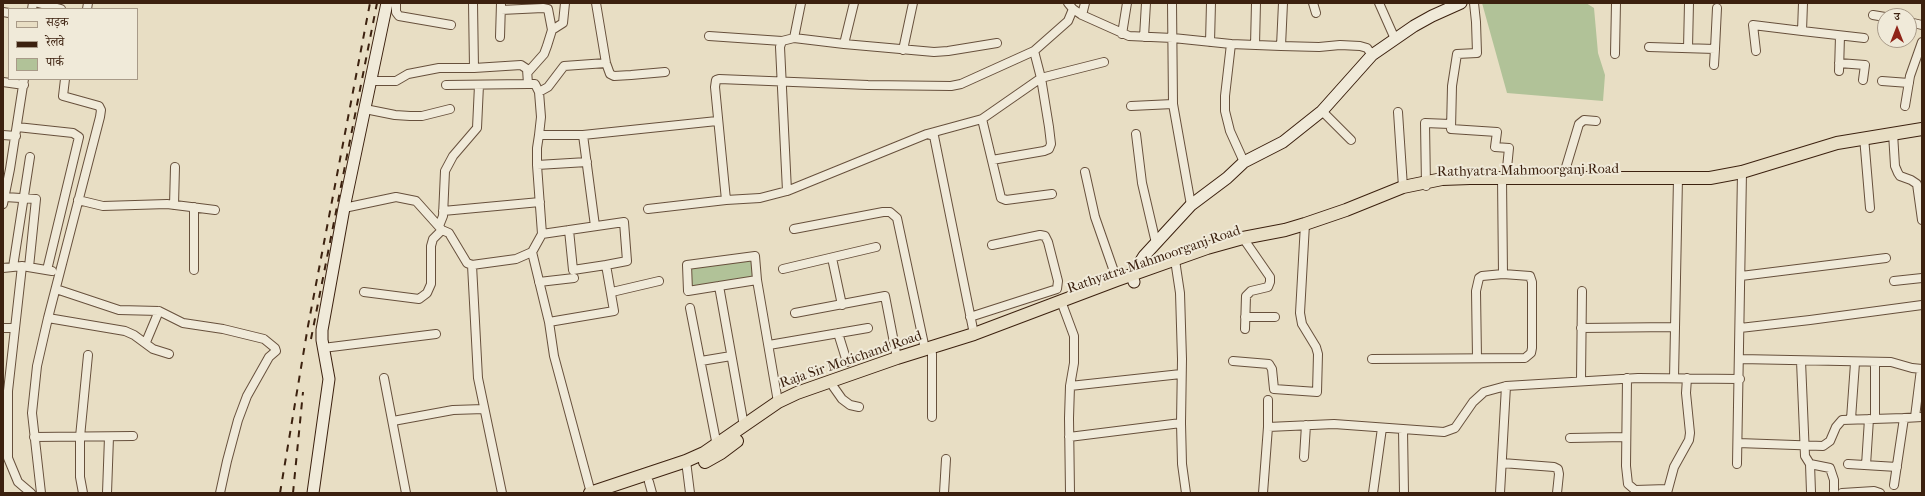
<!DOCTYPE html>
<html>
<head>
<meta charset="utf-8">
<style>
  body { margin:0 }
  #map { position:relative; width:1925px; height:496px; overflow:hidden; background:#e8dec4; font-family:"IM FELL French Canon","Noto Serif Devanagari",serif }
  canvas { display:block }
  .frame { position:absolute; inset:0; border:4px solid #3c210f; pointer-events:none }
  .legend { position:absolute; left:8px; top:8px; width:130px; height:72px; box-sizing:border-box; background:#f0ead9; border:1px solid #a89a88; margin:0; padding:5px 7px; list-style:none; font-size:12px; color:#3c210f }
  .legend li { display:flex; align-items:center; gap:8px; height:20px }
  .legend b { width:20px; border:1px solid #a89a88 }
  .north { position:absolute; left:1877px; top:8px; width:40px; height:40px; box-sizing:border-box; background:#f0ead9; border:1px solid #a89a88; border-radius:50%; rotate:0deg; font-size:11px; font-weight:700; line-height:16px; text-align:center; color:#3c210f }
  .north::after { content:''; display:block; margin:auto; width:14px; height:18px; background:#8f2418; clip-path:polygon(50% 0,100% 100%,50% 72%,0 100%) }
</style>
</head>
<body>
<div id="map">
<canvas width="1925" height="496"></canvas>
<div class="frame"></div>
<ul class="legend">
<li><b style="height:5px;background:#e8dec4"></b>सड़क</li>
<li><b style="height:5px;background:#3c210f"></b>रेलवे</li>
<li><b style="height:11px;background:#b1c298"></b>पार्क</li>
</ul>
<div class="north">उ</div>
</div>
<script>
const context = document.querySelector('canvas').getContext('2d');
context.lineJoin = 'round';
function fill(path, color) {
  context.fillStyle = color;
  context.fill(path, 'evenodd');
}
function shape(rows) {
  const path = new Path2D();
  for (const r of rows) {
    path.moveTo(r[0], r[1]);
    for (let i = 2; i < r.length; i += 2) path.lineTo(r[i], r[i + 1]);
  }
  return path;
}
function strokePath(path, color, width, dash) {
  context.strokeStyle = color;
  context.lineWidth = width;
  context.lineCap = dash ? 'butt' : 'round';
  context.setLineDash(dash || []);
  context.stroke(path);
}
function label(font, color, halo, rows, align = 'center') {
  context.font = font + ' "IM FELL French Canon",serif';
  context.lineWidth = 4;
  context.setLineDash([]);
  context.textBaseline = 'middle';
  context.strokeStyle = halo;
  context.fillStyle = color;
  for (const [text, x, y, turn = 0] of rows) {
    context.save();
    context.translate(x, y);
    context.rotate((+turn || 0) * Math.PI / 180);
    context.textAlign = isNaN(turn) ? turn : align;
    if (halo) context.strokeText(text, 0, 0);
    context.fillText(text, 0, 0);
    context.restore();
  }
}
fill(shape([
  [1482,3,1586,3,1594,8,1598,53,1605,75,1603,101,1507,93],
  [752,257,754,278,687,288,689,265]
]), '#b1c298');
const street = shape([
  [38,3,61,9],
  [396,3,396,12,399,16,451,25],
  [473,3,474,68],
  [596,3,606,63,610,74,614,76,631,75,665,72],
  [854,3,844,44,794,38,782,41,780,47,787,191,927,134,934,136,974,334],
  [1068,3,1073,9,1082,15,1129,36,1173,38,1231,44,1281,46,1319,47,1340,45,1360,46,1367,48,1372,55],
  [1172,3,1173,104,1191,205],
  [1313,3,1316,13],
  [1379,3,1395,39],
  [1474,3,1476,22,1477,53,1457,54,1452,86,1451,129,1497,132,1495,147,1509,148,1506,178],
  [32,9,33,3],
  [87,9,88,3],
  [501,10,543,8,548,9,552,30,547,46,544,54,528,72],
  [3,12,9,13],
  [1082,15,1085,3],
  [1873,15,1885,17],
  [1909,22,1922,25],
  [552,30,563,23,565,3],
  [1802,31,1864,38],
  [1122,34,1127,3],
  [709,36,782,41],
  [500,37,501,3],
  [1144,37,1146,3],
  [794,38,801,3],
  [1210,42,1211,3],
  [844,44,934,52,948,51,997,43],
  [1231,44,1225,96,1225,111,1230,131,1244,162],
  [1255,45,1256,3],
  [1281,46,1283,3],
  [1649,47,1715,49,1717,8],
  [1688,48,1689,3],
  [903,50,913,3],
  [1756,51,1753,25,1802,31,1803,3],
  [1615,54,1616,3],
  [1839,63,1865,65,1863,80],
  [1714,65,1715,49],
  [1839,71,1840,36],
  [371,81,396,81,408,74,439,68,474,68,521,65,527,69,528,84,535,84,539,92,541,117,539,135],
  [1882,81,1909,83],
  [3,82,24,85],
  [446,85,528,84],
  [539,92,548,87,564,66,606,63],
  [1131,106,1173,104],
  [1905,106,1910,76,1922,42],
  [365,109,395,115,410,116,422,116,450,109],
  [1322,111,1351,140],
  [1398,112,1403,187],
  [982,119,1001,198,1006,200,1052,194],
  [17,127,73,133,79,137,47,270],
  [1893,133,1895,166,1898,173,1900,176,1911,180,1917,184,1922,220],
  [927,134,982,119,1041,78,1034,51,1068,21,1073,9],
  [1136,134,1142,183,1156,243],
  [3,135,16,136],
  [583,135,595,226],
  [1864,137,1870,208],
  [992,160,1044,151,1049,149,1051,144,1049,127,1041,78,1104,62],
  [537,165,537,148,539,135,583,135,717,121],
  [1085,172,1095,217,1117,280],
  [1563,177,1579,124,1584,120,1596,121],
  [1502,178,1503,274],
  [1426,186,1425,123,1450,124],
  [787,191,760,198,726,200,715,87,716,80,719,79,868,85,951,86,961,84,1034,51],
  [5,197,36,199,29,267],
  [78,200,103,206,167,204,215,210],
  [3,204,10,169,24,79],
  [174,205,175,167],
  [194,207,194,270],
  [344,208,396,197,416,201,442,230,449,233,467,263,472,265,516,259,532,252],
  [648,209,726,200],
  [443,211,540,202],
  [439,226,443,216,445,171,453,156,477,128,479,85],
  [794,229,883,212,890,212,897,218,925,349],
  [569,230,573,270,606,265],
  [542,234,537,165,587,162],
  [1243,238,1270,277,1270,282,1268,287,1251,291,1246,296,1245,329],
  [832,258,842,305],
  [1175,260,1180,293,1182,359,1181,423,1182,464,1186,493],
  [472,265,478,378,502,493],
  [22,266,8,391,8,458,18,482,31,493],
  [13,267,30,157],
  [3,268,22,266,52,271],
  [783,269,876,247],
  [1741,276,1886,258],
  [1894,281,1922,278],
  [539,282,574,278],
  [719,286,688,291,687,265,755,256,757,280],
  [56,289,119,310,159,311,183,323,223,329,264,339,275,348,276,351,269,357,247,396,238,420,227,461,220,493],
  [364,292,419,299,427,293,431,284,431,246,433,239,442,230],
  [612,292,659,281],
  [1061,301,1074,336,1074,363,1070,386,1069,418,1070,493],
  [690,308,717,446],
  [795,313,885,296,897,358],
  [970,317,1057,289,1058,281,1048,242,1045,236,1040,235,992,245],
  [1245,317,1275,317],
  [48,318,125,331,134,335,153,349,169,354],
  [549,322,614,311,606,265,627,261,624,222,542,234,532,252,549,322,554,356,591,493],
  [3,328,14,328],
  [1581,328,1674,327],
  [1740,328,1810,320,1922,305],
  [838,333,847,362],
  [146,342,159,311],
  [769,345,868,328],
  [323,348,436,334],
  [1372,359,1525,358,1531,353,1532,348,1532,282,1530,276,1503,274,1482,276,1479,278,1476,291,1477,358],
  [1740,359,1891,362,1912,368,1922,369],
  [701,361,731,356],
  [1233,361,1269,364,1272,369,1274,389,1317,392,1318,354,1316,347,1302,324,1300,313,1305,224],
  [1801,361,1805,456,1810,464,1830,468,1834,480,1834,493],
  [1875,362,1875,419],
  [384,378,406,493],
  [1627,378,1626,466,1628,484,1635,490,1667,489],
  [1674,378,1678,178],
  [1581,380,1582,291],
  [830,382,842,399,850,405,859,407],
  [1070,386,1181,374],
  [932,417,932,354],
  [1915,417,1921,369],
  [1851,419,1855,363],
  [393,421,453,410,484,409],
  [744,426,719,286,757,280,778,402],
  [1268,427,1268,400],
  [1403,430,1404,493],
  [34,437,133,436],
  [1069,437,1181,423],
  [1570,438,1626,437],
  [1738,443,1823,446,1830,441,1836,427,1842,420,1904,418],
  [1304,457,1306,425],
  [686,461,690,493],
  [1502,463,1554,467,1558,469,1559,474,1557,493],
  [1737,464,1742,172],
  [1810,464,1811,492],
  [1848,464,1897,467],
  [1866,465,1869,419],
  [649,482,652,493],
  [1894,485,1904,418,1922,417],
  [41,493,32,413,37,366,48,318,100,117,101,110,99,106,63,96,65,79],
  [83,493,80,477,80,437,88,355],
  [107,493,109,437],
  [944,493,946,459],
  [1263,493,1268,427,1334,424,1444,432,1455,428,1473,402,1484,392,1506,386],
  [1373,493,1382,428],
  [1500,493,1506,386,1638,378,1740,379],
  [1667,493,1674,467,1689,440,1690,433,1686,393,1687,378],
  [1842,493,1874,491,1880,493]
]);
const secondary = shape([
  [1134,282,1132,275,1144,256,1191,205,1227,178,1244,162,1283,142,1322,111,1372,55,1414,26,1432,16,1461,3],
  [313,493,329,379,322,340,322,330,344,208,387,3]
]);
const primary = shape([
  [705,462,721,453,737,441],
  [590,493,686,461,704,453,778,402,797,393,897,358,974,334,1117,280,1207,248,1243,238,1285,230,1305,224,1346,210,1403,187,1442,179,1470,178,1710,178,1742,172,1837,143,1922,129]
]);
strokePath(street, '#67503c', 10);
strokePath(secondary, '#3c210f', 13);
strokePath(primary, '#3c210f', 14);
strokePath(street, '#f0ead9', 8);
strokePath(secondary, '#f0ead9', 11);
strokePath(primary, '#e8dec4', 12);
strokePath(shape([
  [311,339,377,3],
  [280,493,308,326,370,3],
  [293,493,303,392]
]), '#3c210f', 2, [7, 7]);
label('14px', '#3c210f', '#f0ead9', [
  ["Rathyatra Mahmoorganj Road",1528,171,-1],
  ["Rathyatra Mahmoorganj Road",1154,260,-19],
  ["Raja Sir Motichand Road",851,360,-19]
]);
</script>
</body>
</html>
